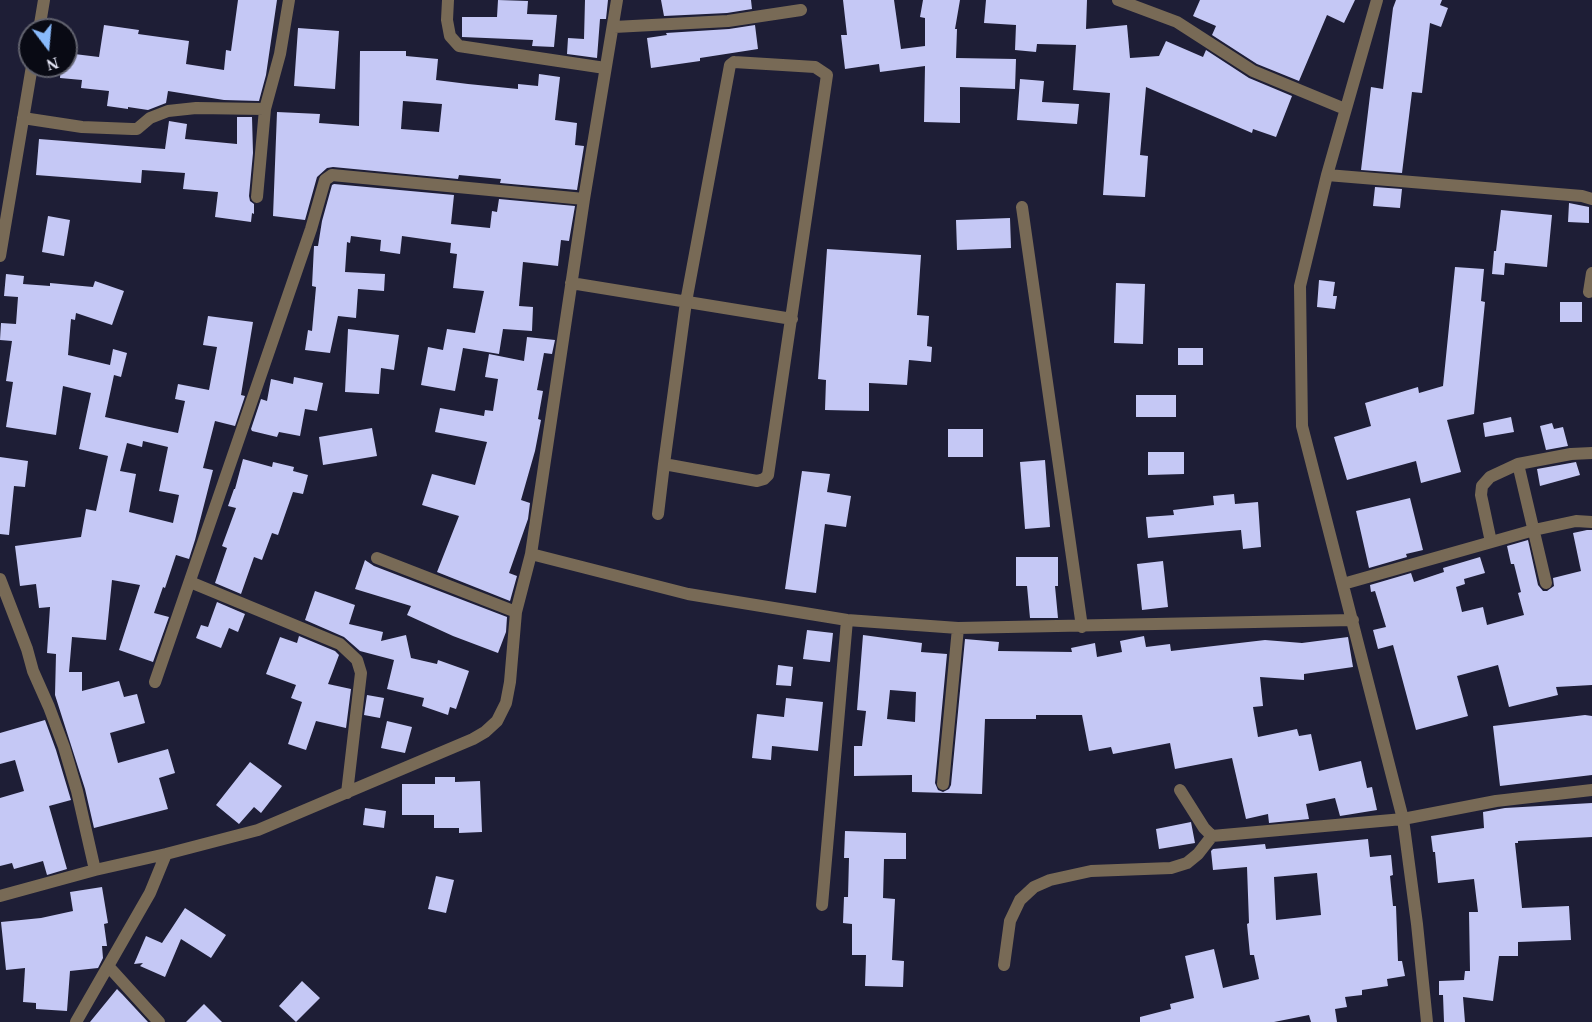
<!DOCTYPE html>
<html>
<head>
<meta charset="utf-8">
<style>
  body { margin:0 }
  #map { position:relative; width:1592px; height:1022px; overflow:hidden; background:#1e1e36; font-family:"Times New Roman",serif }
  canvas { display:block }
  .north { position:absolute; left:18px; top:18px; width:60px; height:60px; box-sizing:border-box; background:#090a14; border:2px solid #61626e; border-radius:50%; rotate:164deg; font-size:16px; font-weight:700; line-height:24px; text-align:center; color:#e4e5f5 }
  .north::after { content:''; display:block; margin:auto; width:21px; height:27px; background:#89bafc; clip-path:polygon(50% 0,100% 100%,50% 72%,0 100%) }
</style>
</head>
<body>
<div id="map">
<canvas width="1592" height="1022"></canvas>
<div class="north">N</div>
</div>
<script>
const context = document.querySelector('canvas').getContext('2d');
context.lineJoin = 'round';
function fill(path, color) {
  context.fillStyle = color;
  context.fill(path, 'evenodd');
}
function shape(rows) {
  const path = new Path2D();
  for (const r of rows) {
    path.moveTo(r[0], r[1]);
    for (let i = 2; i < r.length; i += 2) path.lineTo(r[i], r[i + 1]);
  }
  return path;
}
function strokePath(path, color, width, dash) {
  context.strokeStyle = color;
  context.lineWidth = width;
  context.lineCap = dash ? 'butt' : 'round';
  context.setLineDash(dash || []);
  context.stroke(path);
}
fill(shape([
  [238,0,277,0,266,75,259,101,224,100,168,91,166,103,148,110,128,107,128,109,107,106,109,91,81,88,82,80,60,78,61,66,66,66,66,53,99,57,104,25,139,30,138,34,189,41,186,64,224,70,226,50,231,51],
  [498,0,528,1,527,14,557,15,554,47,532,46,533,40,462,37,462,17,497,17],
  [585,0,608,0,606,19,600,19,597,58,567,54,568,38,584,39],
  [661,0,751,0,752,9,727,13,664,16],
  [843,0,894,0,901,49,925,46,925,18,920,17,923,0,960,0,955,29,957,29,956,58,1016,59,1015,89,960,87,960,123,924,122,925,66,880,72,879,64,845,69,841,35,847,35],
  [986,0,1087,0,1086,29,1127,25,1130,58,1159,56,1166,41,1203,57,1206,50,1249,78,1292,96,1276,137,1253,129,1252,133,1146,87,1140,155,1148,156,1145,197,1103,195,1110,93,1073,90,1076,45,1037,44,1036,52,1015,50,1016,25,984,23],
  [1200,0,1355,0,1344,23,1327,15,1299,81,1257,64,1212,35,1216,26,1193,16],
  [1396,0,1442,0,1440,5,1448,8,1441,27,1430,23,1422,93,1412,92,1402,173,1361,170,1371,87,1383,89,1393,8],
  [755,25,758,49,700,58,700,61,651,68,647,38,667,35,666,33,729,29],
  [298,28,339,31,335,89,294,86],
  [360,51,406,51,406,56,438,59,436,80,468,84,518,89,518,84,538,86,539,74,560,77,555,120,577,123,575,145,584,146,577,190,500,183,501,179,459,175,458,179,333,167,327,168,317,177,305,220,273,216,277,112,320,114,319,123,359,126],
  [403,101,442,104,439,132,401,129],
  [1020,79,1044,81,1042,102,1079,104,1077,124,1017,120],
  [237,117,252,117,253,153,249,196,250,201,254,204,254,214,252,213,251,222,215,217,218,192,183,189,185,173,142,170,141,183,36,175,39,139,165,149,169,121,187,124,185,139,237,144],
  [334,184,454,195,451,224,490,228,492,211,497,212,499,199,575,206,569,241,561,240,558,266,523,262,519,306,533,307,532,331,503,329,499,354,463,348,455,391,421,385,428,347,443,350,447,329,475,333,484,291,453,288,457,254,450,253,451,243,402,236,400,254,380,251,381,240,351,236,350,243,347,242,345,272,385,274,384,291,358,289,356,318,338,316,330,353,305,350,308,330,312,331,316,287,312,286,314,246,318,246,322,221,332,185],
  [1375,187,1402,189,1400,208,1373,206],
  [1569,203,1589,207,1589,223,1568,222],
  [1501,210,1552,215,1547,267,1505,263,1504,275,1492,274,1494,251,1496,251],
  [48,216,70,220,64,256,42,252],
  [1010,218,1011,248,957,250,956,220],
  [827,249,921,255,917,315,929,316,927,346,932,347,931,362,909,360,907,385,869,383,869,411,825,410,826,380,818,379],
  [1455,267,1484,269,1481,301,1485,302,1474,414,1447,420,1461,472,1421,483,1416,461,1347,480,1334,437,1371,426,1365,403,1418,387,1419,393,1443,386],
  [6,274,24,276,23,284,50,286,50,283,93,287,95,281,124,291,112,325,76,313,75,320,71,319,68,355,110,365,113,349,127,353,121,377,114,375,105,417,154,428,178,433,185,401,175,399,178,384,209,390,217,347,203,345,208,316,253,322,241,395,245,396,235,426,215,421,203,468,213,470,195,540,189,559,176,555,165,588,163,587,154,613,169,617,153,662,119,650,140,585,112,580,106,640,72,637,69,672,82,672,82,691,119,681,124,697,137,694,145,723,110,733,118,763,168,749,175,773,159,778,168,809,94,828,85,789,55,695,56,654,47,653,50,607,39,608,36,584,20,586,15,546,81,537,86,509,96,511,108,456,79,449,91,393,63,386,56,435,6,427,13,382,6,381,12,341,0,340,1,323,16,324,18,297,4,296],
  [143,441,168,447,159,491,179,495,173,523,129,512,136,474,120,471,127,443,142,447],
  [1319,280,1335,282,1333,296,1337,296,1335,309,1317,307],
  [1116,283,1145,284,1143,344,1114,343],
  [1560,302,1582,302,1582,322,1560,322],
  [348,329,399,335,394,370,381,368,379,394,345,392],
  [527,337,555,340,552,354,544,353,537,390,543,391,538,419,541,420,535,451,521,500,530,503,528,519,509,573,517,576,510,601,437,572,459,516,422,505,432,474,475,485,487,442,435,432,440,408,484,416,485,410,493,411,498,379,485,377,489,354,524,361],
  [1178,348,1203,348,1203,365,1178,365],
  [294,377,323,383,317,411,305,409,300,436,279,432,277,437,252,431,251,429,261,399,267,401,271,379,293,384],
  [1136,395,1176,395,1176,417,1136,417],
  [1511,417,1514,432,1485,437,1483,423],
  [1552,423,1554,429,1563,427,1568,446,1546,450,1540,426],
  [372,428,377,456,323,465,319,437],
  [948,429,983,429,983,457,948,457],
  [1148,452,1184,452,1184,474,1148,475],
  [0,457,28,461,25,487,14,486,9,535,0,534],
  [243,459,272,467,273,462,294,467,293,471,308,475,303,494,293,492,278,535,272,533,262,560,254,557,241,594,215,583,227,548,222,546,236,508,228,506,234,489,235,489],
  [1045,460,1050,527,1025,529,1020,462],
  [1576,462,1580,475,1540,486,1537,469],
  [802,471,830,474,827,492,851,496,846,527,825,524,816,593,785,589],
  [1234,494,1235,504,1258,502,1261,547,1243,549,1241,530,1148,538,1146,517,1174,515,1173,510,1214,505,1213,496],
  [1410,498,1423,550,1406,554,1407,557,1369,568,1356,511],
  [1587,530,1592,530,1592,685,1556,687,1558,695,1509,707,1498,665,1457,676,1468,716,1416,730,1393,645,1378,649,1373,630,1386,627,1375,591,1371,592,1370,585,1411,573,1414,582,1444,572,1443,568,1480,557,1485,573,1464,579,1465,584,1456,587,1462,612,1483,607,1487,625,1524,615,1518,593,1521,592,1514,564,1511,564,1507,546,1528,540,1538,585,1543,591,1547,591,1554,586,1553,578,1581,571,1573,533],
  [1016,557,1058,557,1058,586,1055,586,1058,618,1030,618,1027,586,1016,586],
  [365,560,374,566,507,617,506,632,498,653,453,636,407,615,411,606,355,589],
  [1163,561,1168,607,1142,610,1137,564],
  [315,591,355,605,349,624,383,632,381,641,406,635,411,658,437,664,438,660,469,671,456,709,450,707,448,715,422,706,424,698,387,689,394,660,360,651,344,637,305,620],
  [217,602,245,614,238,632,229,628,221,648,196,638,201,625,208,627],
  [807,630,833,633,830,662,803,659],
  [863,635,922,643,921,652,947,654,935,783,938,790,943,792,949,789,951,785,965,639,999,642,998,651,1072,652,1071,648,1095,643,1097,657,1122,652,1120,641,1144,636,1146,647,1170,644,1171,651,1265,640,1302,643,1348,637,1353,667,1304,674,1304,680,1260,677,1263,706,1253,707,1258,737,1297,729,1299,736,1311,734,1319,771,1361,761,1367,788,1372,787,1377,810,1340,816,1335,798,1306,804,1309,819,1269,823,1268,814,1246,819,1232,758,1175,769,1170,743,1113,754,1111,747,1089,751,1082,715,1036,715,1036,719,985,719,982,794,912,792,912,775,854,776,854,746,862,746,866,711,857,710],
  [890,690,916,692,915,722,887,719],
  [299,636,335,651,339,655,328,684,351,689,346,728,316,721,306,750,288,744,302,702,291,698,296,685,266,674,280,637,297,643],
  [778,665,793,667,791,686,776,685],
  [367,695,384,698,380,718,364,715],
  [786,698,823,702,818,751,772,746,771,760,752,758,757,714,784,717],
  [1585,715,1592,716,1592,775,1500,786,1493,726],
  [45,720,56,750,71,800,49,806,67,869,47,875,43,861,14,869,12,863,0,866,0,798,24,791,15,760,0,764,0,733],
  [387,721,412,727,405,753,381,748],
  [250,762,282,786,261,813,254,807,239,824,216,805],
  [435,777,455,777,455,782,480,781,482,832,459,833,459,828,434,828,434,815,402,815,402,784,435,784],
  [1592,803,1592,837,1518,841,1518,843,1515,843,1522,908,1569,906,1571,940,1518,942,1518,956,1499,956,1493,1001,1463,997,1465,1022,1444,1022,1443,995,1439,995,1439,981,1464,980,1465,971,1470,971,1469,912,1478,912,1474,879,1438,883,1435,852,1433,852,1431,836,1484,828,1483,812,1505,808],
  [365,808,386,811,384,828,363,825],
  [1191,822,1195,843,1159,849,1156,829],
  [845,831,906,833,906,859,884,859,883,898,895,899,892,960,904,961,903,987,865,986,866,955,852,955,852,924,843,923,844,897,848,897,849,858,844,858],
  [1368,839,1370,857,1391,855,1393,875,1390,876,1393,906,1396,906,1398,961,1402,961,1405,976,1387,979,1388,986,1362,990,1362,995,1345,997,1347,1007,1335,1009,1337,1022,1311,1022,1309,1015,1274,1022,1140,1022,1140,1017,1171,1009,1170,1004,1194,998,1185,956,1214,949,1223,988,1259,979,1254,955,1250,955,1247,924,1249,923,1247,867,1213,870,1211,851,1213,849,1265,844,1266,849],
  [1317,873,1321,915,1276,920,1274,877],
  [436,876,454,880,446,913,428,909],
  [102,887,108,923,104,924,107,946,102,946,103,958,98,968,70,971,67,1011,36,1009,36,1003,23,1002,25,968,6,970,1,922,41,918,73,911,70,892],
  [185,908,226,935,211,958,181,939,165,977,140,966,143,963,134,964,146,936,162,943],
  [302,981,320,998,296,1022,279,1006],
  [117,989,122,994,148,1022,90,1022],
  [204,1004,222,1022,186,1022]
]), '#c5c8f5');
strokePath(shape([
  [448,0,447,20,450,36,459,46,605,68],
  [1118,0,1177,22,1253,71,1345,109],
  [1377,0,1327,175,1300,286,1302,426,1403,819,1417,924,1427,1022],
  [614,27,728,21,801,10],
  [39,30,44,0],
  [734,62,815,67,827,75,768,475,764,479,757,481,664,464,686,302,730,65,734,62],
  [23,118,82,127,132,129,137,129,150,118,168,111,196,108,265,109],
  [1327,175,1582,196,1592,199],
  [257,197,265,109,280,54,289,0],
  [1022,207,1082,627],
  [0,256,32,66],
  [571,283,792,319],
  [1589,292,1592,273],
  [1518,464,1546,583],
  [658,514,664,464],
  [1491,542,1481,495,1482,486,1490,477,1518,464,1571,454,1592,453],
  [531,554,688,594,847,620,958,628,1353,620],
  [377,558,516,612],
  [0,579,27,649,33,671,49,707,64,747,77,791,95,870],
  [190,582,340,644,357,660,361,673,347,793],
  [1343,584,1534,530,1576,521,1592,522],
  [155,682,311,229,325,180,332,175,584,199],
  [943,784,958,628],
  [1180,790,1204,828,1212,836,1403,819,1496,801,1592,790],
  [0,896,95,870,166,854,258,830,473,739,485,732,497,721,506,703,510,682,516,612,531,554,584,199,617,0],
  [822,905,847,620],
  [1004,965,1010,921,1020,900,1034,887,1050,880,1091,871,1171,868,1187,863,1198,854,1212,836],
  [109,967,159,1022],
  [76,1022,150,893,166,854]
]), '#786a56', 12);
</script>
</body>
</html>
